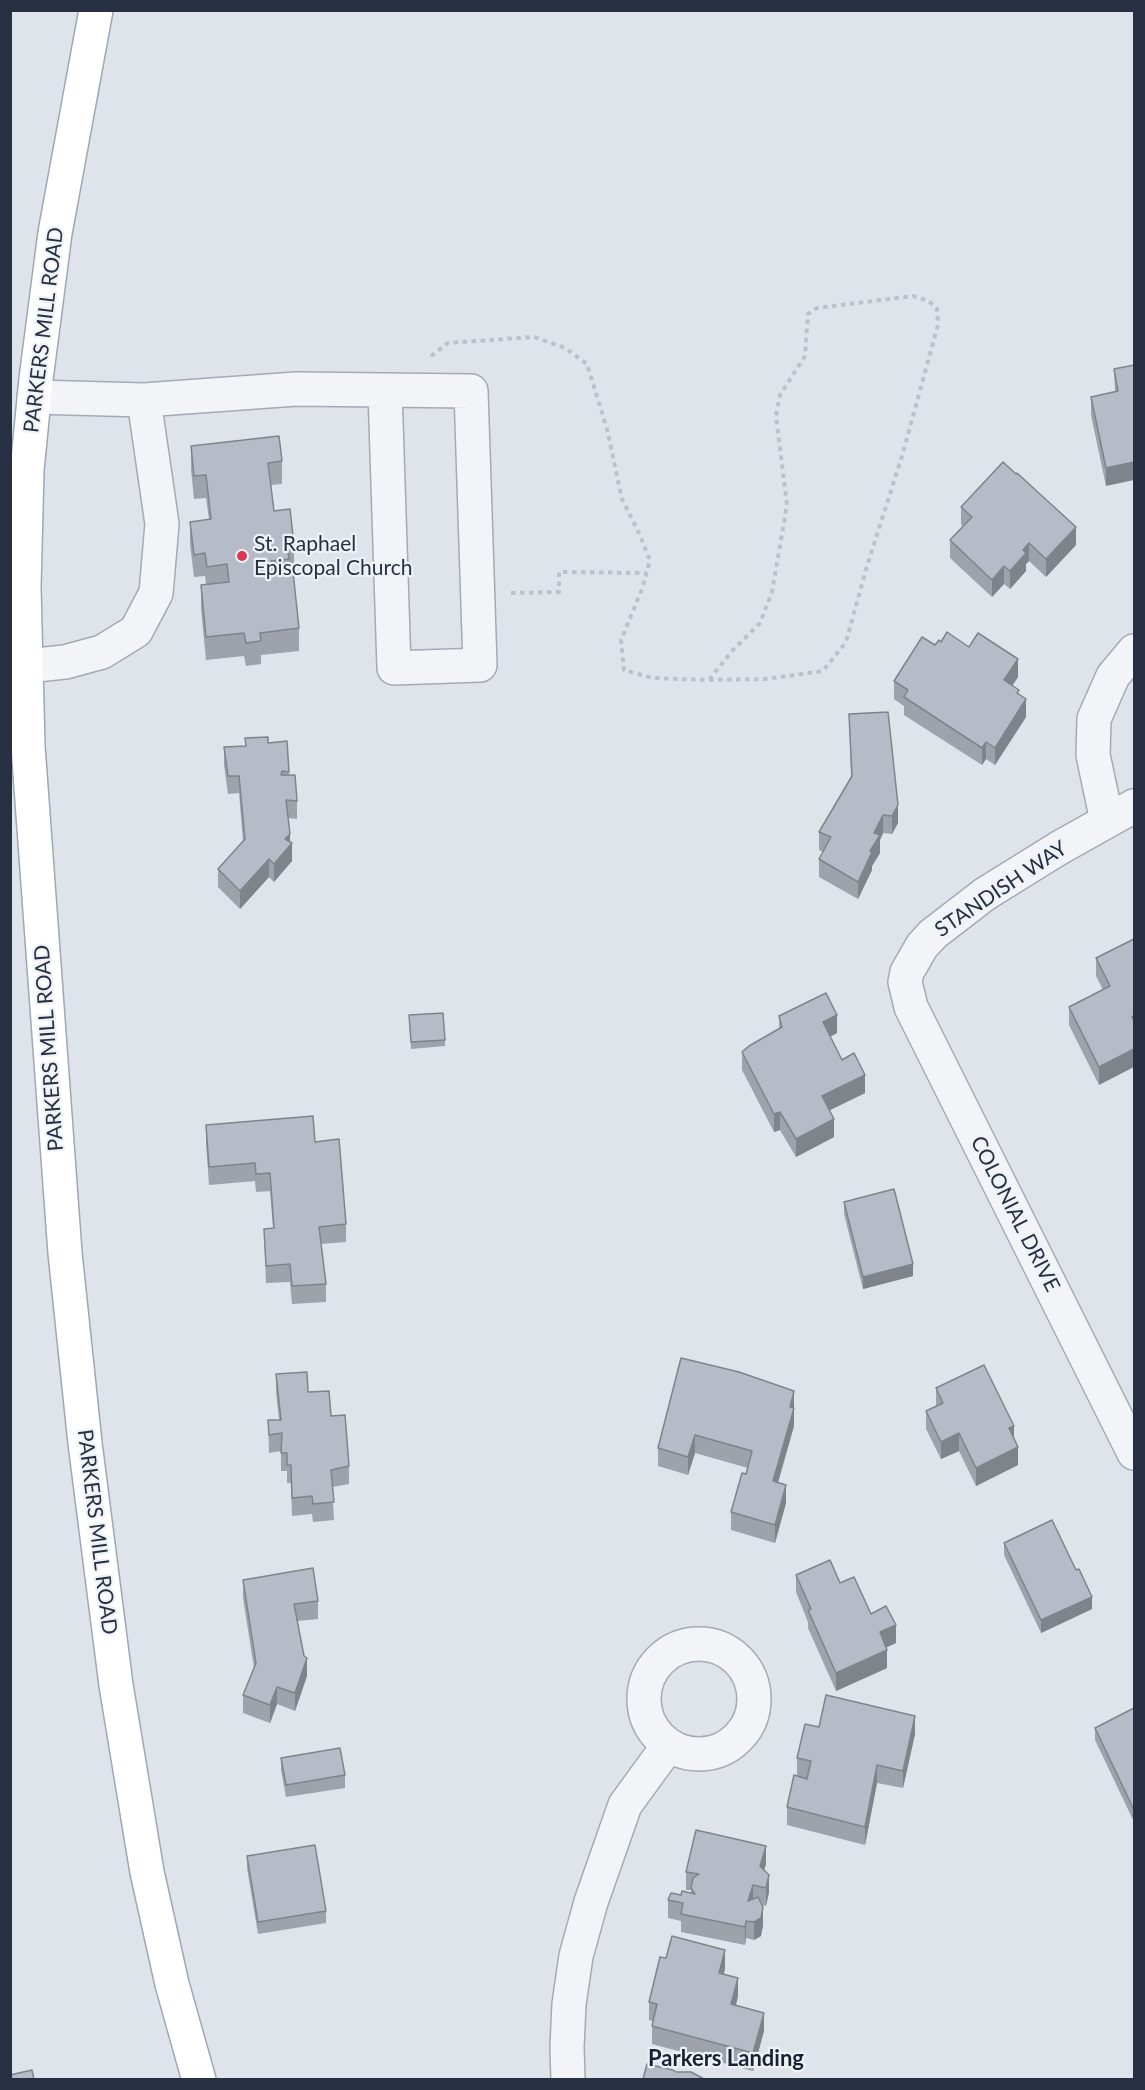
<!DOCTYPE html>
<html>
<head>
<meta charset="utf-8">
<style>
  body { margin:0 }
  #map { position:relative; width:1145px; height:2090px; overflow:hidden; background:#dfe3ea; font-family:Lato,sans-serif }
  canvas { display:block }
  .frame { position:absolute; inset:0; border:12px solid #273042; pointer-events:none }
</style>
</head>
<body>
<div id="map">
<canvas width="1145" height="2090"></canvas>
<div class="frame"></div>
</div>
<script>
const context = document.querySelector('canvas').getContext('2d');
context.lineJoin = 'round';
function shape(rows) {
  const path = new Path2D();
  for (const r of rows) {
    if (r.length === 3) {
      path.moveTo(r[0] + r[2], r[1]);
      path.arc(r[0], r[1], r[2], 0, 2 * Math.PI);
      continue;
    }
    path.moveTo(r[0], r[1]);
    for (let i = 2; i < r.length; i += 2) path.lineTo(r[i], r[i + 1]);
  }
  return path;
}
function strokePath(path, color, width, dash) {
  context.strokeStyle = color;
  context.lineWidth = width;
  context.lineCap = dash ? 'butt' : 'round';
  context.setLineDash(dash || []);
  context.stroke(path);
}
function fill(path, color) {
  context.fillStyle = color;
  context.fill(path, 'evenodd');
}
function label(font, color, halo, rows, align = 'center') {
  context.font = font + ' Lato,sans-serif';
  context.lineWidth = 4.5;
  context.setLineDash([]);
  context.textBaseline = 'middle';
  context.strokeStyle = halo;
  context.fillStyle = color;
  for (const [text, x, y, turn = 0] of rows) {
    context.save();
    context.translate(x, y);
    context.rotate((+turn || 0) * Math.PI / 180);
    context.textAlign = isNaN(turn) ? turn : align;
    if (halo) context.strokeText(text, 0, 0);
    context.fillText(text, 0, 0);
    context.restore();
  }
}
const minor = shape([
  [34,397,144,400,296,389,471,391,480,665,394,668,385,391],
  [26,666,65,662,102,652,136,631,156,593,162,524,144,400],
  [1134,806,1059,848,985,894,933,934,922,946,907,972,905,982,911,1007,1134,1453],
  [1107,821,1093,755,1094,719,1113,676,1134,651],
  [699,1699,55],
  [568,2080,567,2047,569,2004,576,1956,591,1902,625,1805,668,1746]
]);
const major = shape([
  [96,10,55,233,36,379,27,470,24,587,28,746,65,1253,85,1443,116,1685,147,1872,172,1984,199,2080]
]);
strokePath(minor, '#a4aab4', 36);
strokePath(major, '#9ea7b6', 36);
strokePath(shape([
  [431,356,448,343,534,337,565,348,587,364,607,429,622,499,639,533,650,560,642,589,621,640,624,670,653,678,709,680,766,679,823,671,846,642,867,566,902,456,938,325,937,309,929,301,913,296,817,308,808,314,805,356,780,395,776,416,787,505,772,592,760,623,732,651,709,680],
  [511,593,559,592,559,572,646,573]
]), '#bdc1c9', 4, [4.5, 4.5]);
strokePath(minor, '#f2f4f8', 33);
strokePath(major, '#fff', 33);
fill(shape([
  [1134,365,1106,486,1091,415,1091,397,1115,392,1114,369],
  [191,446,282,461,282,484,271,485,274,511,294,545,294,568,289,568,289,573,299,628,299,651,261,655,261,664,246,666,244,656,206,660,201,608,201,585,206,584,205,576,194,577,190,544,190,522,209,519,206,498,194,499,191,469],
  [961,507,1076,545,1046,577,1029,561,1026,564,1026,571,1010,589,1004,584,992,597,950,558,950,540,963,526,961,525],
  [935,645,1018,677,1012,686,1019,694,1026,717,995,765,986,759,982,765,904,715,904,706,894,699,894,681],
  [849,714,898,823,892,834,883,833,880,840,880,853,872,866,872,870,858,899,819,877,819,859,823,852,819,850,819,832,851,777],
  [287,741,289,775,297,801,297,819,288,818,292,861,274,882,269,877,240,909,218,887,218,869,243,841,239,793,228,794,224,765,224,747,245,746],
  [1134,939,1099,1085,1069,1025,1069,1007,1103,990,1096,976,1096,958],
  [409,1015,445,1040,445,1046,411,1049],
  [779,1016,837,1033,830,1037,842,1060,865,1093,830,1110,834,1137,796,1157,780,1130,774,1132,742,1070,742,1052,779,1029],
  [206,1125,315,1142,346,1224,346,1242,321,1244,326,1284,326,1302,292,1304,290,1282,266,1283,264,1229,273,1228,270,1191,256,1192,255,1181,209,1185,206,1143],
  [844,1202,913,1276,863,1289,844,1214],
  [276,1374,308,1392,331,1416,349,1466,349,1484,332,1487,334,1520,313,1522,312,1514,292,1516,291,1483,287,1483,287,1471,281,1471,281,1451,269,1453,268,1420,279,1420,276,1392],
  [936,1388,1014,1437,1018,1465,976,1486,959,1451,941,1459,926,1429,926,1411,936,1406],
  [794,1391,794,1426,778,1483,786,1503,775,1543,731,1530,731,1512,748,1468,695,1453,688,1475,658,1466,658,1448],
  [1004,1543,1092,1609,1041,1633,1004,1555],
  [796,1575,840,1583,871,1614,896,1643,885,1648,887,1668,836,1691,808,1628,808,1622,796,1592],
  [243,1580,318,1601,318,1619,297,1621,307,1676,295,1711,277,1704,270,1723,243,1713,243,1695,254,1668,243,1598],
  [1134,1708,1134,1822,1095,1740,1095,1728],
  [819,1727,915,1734,903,1788,877,1783,865,1845,787,1825,787,1807,797,1776,797,1758],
  [281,1758,345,1775,345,1788,286,1797,281,1770],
  [247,1856,326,1911,326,1923,258,1934,247,1868],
  [766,1864,764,1870,769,1892,766,1906,763,1905,763,1925,761,1936,754,1940,746,1938,745,1945,681,1932,681,1921,668,1918,668,1900,691,1893,691,1890,686,1890,686,1872],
  [666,1958,725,1968,724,1974,738,1996,736,2006,764,2031,753,2071,652,2044,652,2026,653,2021,649,2020,649,2002]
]), '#9da2ab');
fill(shape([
  [1134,462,1134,480,1106,486,1106,468],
  [1076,527,1076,545,1046,577,1046,559],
  [1029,543,1029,561,1026,564,1026,571,1010,589,1010,571,1023,550],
  [1004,566,1004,584,992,597,992,580],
  [1018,659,1018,677,1004,698,1004,680],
  [1026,699,1026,717,995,765,995,748],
  [986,742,986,759,982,765,982,748],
  [898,805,898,823,892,834,892,816],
  [883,815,883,833,880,840,880,853,872,866,872,870,858,899,858,882,870,851,874,833],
  [290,834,290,846,292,843,292,861,274,882,274,864,285,839],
  [269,859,269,877,240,909,240,891],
  [837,1015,837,1033,823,1040,823,1022],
  [1134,1049,1134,1067,1099,1085,1099,1067],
  [865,1075,865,1093,822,1114,822,1096],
  [780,1112,780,1130,774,1132,774,1114],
  [834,1119,834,1137,796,1157,796,1139],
  [913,1264,913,1276,863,1289,863,1277],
  [794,1391,794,1426,773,1499,773,1481,790,1407],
  [1014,1426,1014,1444,1009,1428],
  [959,1433,959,1451,941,1459,941,1442],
  [695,1435,695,1453,688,1475,688,1457],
  [1018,1447,1018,1465,976,1486,976,1468],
  [786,1485,786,1503,775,1543,775,1525],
  [1092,1597,1092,1609,1041,1633,1041,1620],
  [896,1625,896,1643,880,1650,880,1632],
  [887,1650,887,1668,836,1691,836,1673],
  [307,1658,307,1676,295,1711,295,1693],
  [277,1687,277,1704,270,1723,270,1705],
  [915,1716,915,1734,903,1788,903,1771],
  [877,1765,877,1783,865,1845,865,1827],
  [766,1846,766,1864,760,1884,760,1866],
  [769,1875,769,1892,766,1906,766,1888],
  [753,1885,753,1903,748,1901],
  [763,1907,763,1925,761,1936,754,1940,754,1922],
  [746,1921,746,1938,745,1945,745,1927],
  [725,1950,725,1968,719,1991,719,1973],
  [738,1978,738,1996,731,2022,731,2004],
  [764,2013,764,2031,753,2071,753,2053]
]), '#7f848b');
const building = shape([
  [1134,365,1134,462,1106,468,1091,397,1118,391,1114,369,1134,365],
  [279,436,282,461,268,463,274,511,290,509,294,545,287,545,289,559,271,561,273,574,293,572,299,628,260,633,261,641,246,643,244,633,206,637,201,585,229,582,227,564,207,567,205,553,194,555,190,522,211,519,206,475,194,476,191,446,279,436],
  [1003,462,1016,474,1017,473,1076,527,1046,559,1029,543,1023,550,1026,553,1010,571,1004,566,992,580,950,540,972,517,961,507,1003,462],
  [947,632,969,647,978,633,1018,659,1004,680,1019,690,1017,693,1026,699,995,748,986,742,982,748,904,697,908,690,894,681,922,637,935,645,939,640,941,642,947,632],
  [888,712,898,805,892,816,883,815,874,833,880,835,870,851,872,852,858,882,819,859,831,837,819,832,852,776,849,714,888,712],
  [268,737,268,743,287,741,289,772,282,771,281,775,295,775,297,801,286,800,290,834,285,839,292,843,274,864,269,859,240,891,218,869,245,839,239,776,228,776,224,747,246,746,245,738,268,737],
  [1134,939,1134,1016,1132,1017,1134,1021,1134,1049,1099,1067,1069,1007,1110,986,1096,958,1134,939],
  [826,993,837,1015,823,1022,842,1060,854,1053,865,1075,822,1096,834,1119,796,1139,780,1112,774,1114,742,1052,749,1046,782,1027,779,1016,826,993],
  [443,1013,445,1040,411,1042,409,1015,443,1013],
  [313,1116,315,1142,339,1139,346,1224,319,1227,326,1284,292,1286,290,1264,266,1266,264,1229,274,1228,270,1173,256,1174,255,1163,209,1167,206,1125,313,1116],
  [894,1189,913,1264,863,1277,844,1202,894,1189],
  [681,1358,739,1372,794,1391,790,1407,794,1408,773,1481,786,1485,775,1525,731,1512,742,1473,746,1474,752,1451,695,1435,688,1457,658,1448,681,1358],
  [984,1365,1014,1426,1009,1428,1018,1447,976,1468,959,1433,941,1442,926,1411,943,1403,936,1388,984,1365],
  [307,1372,308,1392,329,1391,331,1416,345,1415,349,1466,331,1470,334,1502,313,1504,312,1496,292,1498,291,1465,287,1465,287,1453,281,1453,282,1433,269,1435,268,1420,281,1420,276,1374,307,1372],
  [1052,1520,1076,1570,1079,1569,1092,1597,1041,1620,1004,1543,1052,1520],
  [830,1560,840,1583,854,1577,871,1614,886,1606,896,1625,880,1632,887,1650,836,1673,808,1610,811,1609,796,1575,830,1560],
  [313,1568,318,1601,294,1604,304,1656,307,1658,295,1693,277,1687,270,1705,243,1695,256,1663,243,1580,313,1568],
  [826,1695,915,1716,903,1771,877,1765,865,1827,787,1807,794,1775,807,1779,811,1761,797,1758,805,1724,819,1727,826,1695],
  [1134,1708,1134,1810,1095,1728,1134,1708],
  [340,1748,345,1775,286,1785,281,1758,340,1748],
  [696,1830,766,1846,760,1866,769,1875,766,1888,753,1885,748,1901,758,1897,763,1907,761,1918,754,1922,746,1921,745,1927,681,1914,683,1903,668,1900,671,1893,681,1895,682,1891,695,1894,691,1888,693,1878,699,1874,686,1872,696,1830],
  [315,1845,326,1911,258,1922,247,1856,315,1845],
  [672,1936,725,1950,719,1973,738,1978,731,2004,764,2013,753,2053,652,2026,657,2004,649,2002,660,1957,666,1958,672,1936],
  [647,2064,673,2070,676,2072,691,2072,704,2079,643,2079,647,2064],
  [32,2070,34,2079,10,2079,10,2075,32,2070]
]);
fill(building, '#b6bcc7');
strokePath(building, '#7f848b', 1.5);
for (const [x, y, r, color] of [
  [242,556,6,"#d83b4f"]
]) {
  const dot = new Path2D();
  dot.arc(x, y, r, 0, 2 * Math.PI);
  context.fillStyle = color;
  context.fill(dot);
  strokePath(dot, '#eff2f7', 2);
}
label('21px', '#273042', '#eff2f7', [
  ["PARKERS MILL ROAD",44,330,-83],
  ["STANDISH WAY",1001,889,-34],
  ["PARKERS MILL ROAD",49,1048,-94],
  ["COLONIAL DRIVE",1015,1214,63],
  ["PARKERS MILL ROAD",97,1532,83]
]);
label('21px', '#273042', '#eff2f7', [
  ["St. Raphael",254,544],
  ["Episcopal Church",254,568]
], 'left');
label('bold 22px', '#192133', '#eff2f7', [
  ["Parkers Landing",726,2059]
]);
</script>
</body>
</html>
